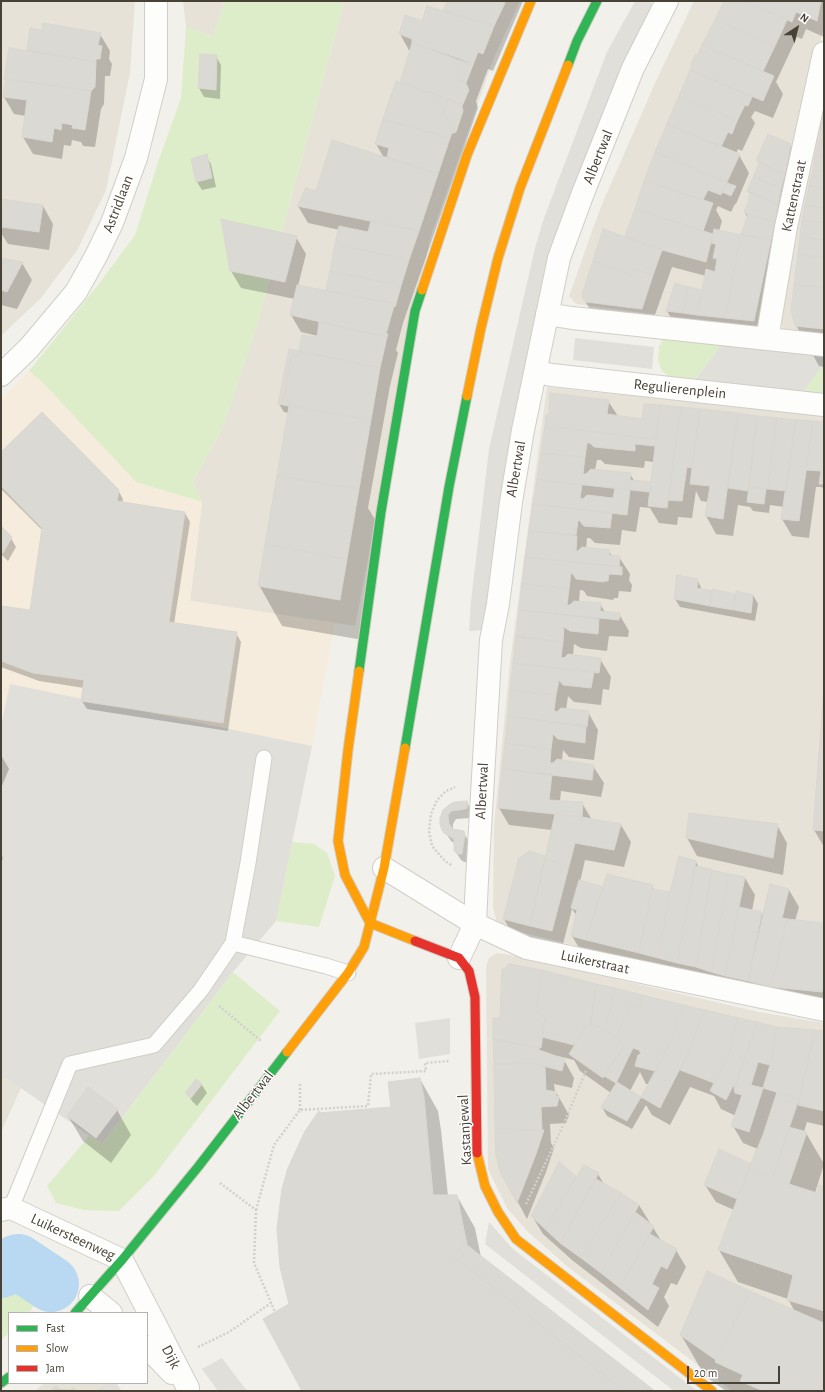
<!DOCTYPE html>
<html>
<head>
<meta charset="utf-8">
<style>
  body { margin:0 }
  #map { position:relative; width:825px; height:1392px; overflow:hidden; background:#f2f0ea; font-family:"Alegreya Sans",sans-serif }
  canvas { display:block }
  .frame { position:absolute; inset:0; border:2px solid #484236; pointer-events:none }
  .legend { position:absolute; left:8px; top:1312px; width:140px; height:72px; box-sizing:border-box; background:#fff; border:1px solid #b6b3af; margin:0; padding:5px 7px; list-style:none; font-size:12px; color:#484236 }
  .legend li { display:flex; align-items:center; gap:8px; height:20px }
  .legend b { width:20px; border:1px solid #b6b3af }
  .north { position:absolute; left:777px; top:8px; width:40px; height:40px; -webkit-text-stroke:3px #fff; paint-order:stroke; rotate:36deg; font-size:11px; font-weight:700; line-height:16px; text-align:center; color:#484236 }
  .north::after { content:''; display:block; margin:auto; width:14px; height:18px; background:#484236; clip-path:polygon(50% 0,100% 100%,50% 72%,0 100%) }
  .scale { position:absolute; left:687px; top:1366px; width:93px; height:18px; box-sizing:border-box; border:2px solid #484236; border-top:0; padding-left:5px; font-size:12px; line-height:14px; white-space:nowrap; color:#484236; -webkit-text-stroke:3px #fff; paint-order:stroke }
</style>
</head>
<body>
<div id="map">
<canvas width="825" height="1392"></canvas>
<div class="frame"></div>
<ul class="legend">
<li><b style="height:5px;background:#30b455"></b>Fast</li>
<li><b style="height:5px;background:#ff9f0a"></b>Slow</li>
<li><b style="height:5px;background:#e5322d"></b>Jam</li>
</ul>
<div class="north">N</div>
<div class="scale">20 m</div>
</div>
<script>
const context = document.querySelector('canvas').getContext('2d');
context.lineJoin = 'round';
function fill(path, color) {
  context.fillStyle = color;
  context.fill(path, 'evenodd');
}
function shape(rows) {
  const path = new Path2D();
  for (const r of rows) {
    path.moveTo(r[0], r[1]);
    for (let i = 2; i < r.length; i += 2) path.lineTo(r[i], r[i + 1]);
  }
  return path;
}
function strokePath(path, color, width, dash) {
  context.strokeStyle = color;
  context.lineWidth = width;
  context.lineCap = dash ? 'butt' : 'round';
  context.setLineDash(dash || []);
  context.stroke(path);
}
function label(font, color, halo, rows, align = 'center') {
  context.font = font + ' "Alegreya Sans",sans-serif';
  context.lineWidth = 3;
  context.setLineDash([]);
  context.textBaseline = 'middle';
  context.strokeStyle = halo;
  context.fillStyle = color;
  for (const [text, x, y, turn = 0] of rows) {
    context.save();
    context.translate(x, y);
    context.rotate((+turn || 0) * Math.PI / 180);
    context.textAlign = isNaN(turn) ? turn : align;
    if (halo) context.strokeText(text, 0, 0);
    context.fillText(text, 0, 0);
    context.restore();
  }
}
fill(shape([
  [1,1,135,1,130,73,106,190,78,249,40,299,1,336],
  [183,1,224,1,223,7,213,36,186,27],
  [344,1,520,1,494,58,430,239,355,626,190,601,202,502,193,481,222,429,258,321],
  [694,1,824,1,824,26,814,68,763,329,576,304,569,296,600,209,655,83],
  [824,83,824,336,794,333,782,329,781,315],
  [547,387,824,416,824,999,770,993,516,931,497,923,493,908,494,826,510,662],
  [497,953,516,956,759,1012,824,1023,824,1391,732,1391,568,1267,528,1232,507,1208,488,1169,486,966,489,958],
  [1,1077,9,1080,21,1088,1,1132],
  [44,1383,108,1383,114,1391,35,1391]
]), '#e6e2d7');
fill(shape([
  [29,371,43,383,136,482,202,502,190,601,335,623,312,746,276,921,233,972,102,1144,9,1080,1,1077,1,399]
]), '#f5ecdd');
fill(shape([
  [224,1,344,1,258,321,222,429,193,481,202,502,136,482,43,383,29,371,98,285,135,235,159,159,181,98,186,27,213,36,223,7],
  [671,336,722,344,694,381,670,377,661,370,658,360,659,346,663,339],
  [824,364,824,397,801,395],
  [292,842,314,844,327,853,335,876,319,927,276,921],
  [233,972,280,1011,153,1177,119,1211,84,1210,56,1203,47,1186,89,1136,102,1144],
  [13,1277,30,1282,39,1298,29,1313,9,1313,9,1333,1,1340,1,1283]
]), '#deedc9');
fill(shape([
  [635,1,650,1,652,5,626,59,584,170,487,630,469,631,471,601,489,449,535,248,544,218,607,52],
  [575,338,654,347,652,369,573,360],
  [722,344,824,354,824,364,801,395,694,381],
  [10,684,312,746,276,921,233,972,102,1144,9,1080,1,1077,1,726],
  [450,1018,450,1054,419,1059,415,1023],
  [489,1222,513,1249,697,1391,674,1391,485,1244],
  [222,1358,247,1391,218,1391,202,1369],
  [106,1383,116,1383,122,1391,95,1391]
]), '#e1dfda');
fill(shape([
  [448,1,523,1,493,71,488,69,476,101,478,108,403,323,396,350,398,353,390,386,368,508,382,531,363,640,282,626,259,585,289,413,284,412,279,404,298,352,318,339,318,336,301,332,291,315,295,299,241,288,231,271,296,237,306,254,298,286,326,292,340,230,308,223,298,206,316,192,384,158,376,144,401,85,410,52,400,34,444,12],
  [724,1,824,1,824,37,806,29,802,39,797,37,776,82,783,94,773,118,755,111,751,117,755,123,742,151,738,149,736,154,739,155,749,173,736,204,735,204,731,212,718,206,716,210,722,221,719,231,742,236,748,218,745,213,751,195,748,191,759,164,758,161,790,145,795,154,763,338,709,332,702,320,702,323,672,320,667,311,703,291,706,276,672,267,651,326,594,317,584,299,625,238,656,152,699,54],
  [31,30,100,34,110,51,109,59,112,64,110,76,105,76,104,104,101,109,95,147,83,146,81,142,72,140,71,146,64,145,62,159,33,154,23,137,26,116,14,114,4,97,27,52],
  [201,55,216,56,221,65,220,99,204,97,199,88],
  [824,119,824,367,819,366,796,325],
  [206,156,211,164,216,187,202,190,197,182,192,160],
  [1,200,43,206,53,224,49,250,8,244,1,233],
  [1,259,22,263,32,280,17,309,1,305],
  [608,401,618,416,643,421,645,405,824,424,824,490,822,487,816,487,809,538,792,536,782,519,784,507,770,505,769,513,753,511,750,507,738,505,733,536,716,534,706,516,708,502,701,501,696,491,692,518,678,517,677,525,659,523,650,508,640,507,636,532,622,530,620,545,595,543,590,538,587,538,586,549,609,551,612,556,619,557,630,574,629,580,632,585,631,592,619,591,618,598,614,598,613,600,587,596,584,591,580,590,579,602,600,604,605,612,619,614,629,631,628,637,609,636,607,651,581,648,574,644,573,656,600,659,611,677,609,690,603,689,601,705,574,702,568,696,566,710,588,712,598,730,594,760,569,757,563,750,562,761,593,766,604,783,601,797,561,791,560,801,582,803,592,820,621,825,631,842,624,867,585,860,580,882,603,888,652,886,655,891,671,894,696,862,699,868,712,870,713,871,745,878,755,895,752,911,763,914,770,885,789,890,799,907,795,921,824,924,824,1009,582,953,572,936,577,916,572,909,562,948,514,937,504,919,519,859,530,852,546,857,552,830,509,825,499,808,526,557,547,416],
  [597,460,601,460,605,464,644,468,645,461,654,462,652,483,635,482,630,474,595,470],
  [1,453,118,490,123,499,122,503,185,513,190,522,174,624,236,633,241,642,228,731,87,709,82,701,84,688,39,681,1,667,1,607,31,612,43,531,1,489],
  [1,528,11,538,16,547,8,561,1,554],
  [697,579,702,590,736,595,753,595,758,604,755,621,680,607,675,599],
  [824,700,824,847,814,830],
  [1,755,9,769,1,788],
  [467,802,471,811,470,818,456,819,453,824,453,830,463,832,470,843,466,862,464,862,461,860,455,851,455,844,451,841,443,829,444,811],
  [777,825,787,843,783,875,697,856,687,838],
  [1,854,3,858,1,864],
  [543,971,683,1006,777,1028,824,1032,824,1126,807,1122,804,1132,806,1133,824,1164,815,1193,818,1194,824,1188,824,1391,726,1391,705,1376,681,1335,795,1312,788,1299,738,1282,719,1250,734,1210,716,1202,705,1185,752,1165,758,1149,743,1143,733,1126,736,1116,721,1109,714,1096,690,1087,670,1125,652,1115,646,1105,632,1129,607,1116,602,1107,611,1093,580,1071,574,1060,558,1056,557,1058,564,1060,574,1078,572,1088,554,1084,555,1092,556,1092,569,1115,566,1123,550,1124,551,1143,554,1148,546,1172,527,1219,501,1171,497,1157,494,1019,501,1019],
  [640,1072,646,1084,649,1084,641,1099,630,1091],
  [420,1079,438,1111,441,1130,448,1196,457,1196,475,1228,481,1257,653,1391,303,1391,291,1305,281,1267,278,1229],
  [196,1080,202,1085,207,1093,197,1106,192,1101,187,1093],
  [117,1110,131,1135,111,1163,83,1141,68,1116],
  [598,1174,605,1186,639,1205,662,1242,676,1250,686,1267,677,1285,671,1283,664,1297,669,1306,658,1327,572,1260,543,1234,532,1216,577,1178]
]), '#0003');
strokePath(shape([
  [1,1270,18,1262,51,1284]
]), '#b9d8f1', 56);
const building = shape([
  [447,1,500,1,505,3,494,26,443,11,447,1],
  [724,1,744,1,787,20,775,46,715,20,724,1],
  [744,1,821,1,817,21,796,12,792,22,744,1],
  [427,6,494,26,483,54,478,52,473,65,412,43,412,39,399,34,405,15,422,21,427,6],
  [715,20,775,46,763,71,702,45,715,20],
  [43,23,101,33,98,45,102,46,100,59,96,59,96,62,27,50,30,28,42,30,43,23],
  [412,43,461,59,455,72,458,80,466,83,469,90,463,104,400,83,412,43],
  [702,45,774,76,763,101,690,70,692,67,691,64,695,55,698,54,702,45],
  [9,48,96,62,95,87,91,91,4,79,9,48],
  [200,54,217,55,216,90,198,88,200,54],
  [461,59,473,65,466,83,458,80,455,72,461,59],
  [690,70,745,94,740,103,745,105,737,121,679,96,690,70],
  [6,79,91,91,85,130,72,128,73,125,62,123,61,130,54,128,52,142,22,137,27,100,3,97,6,79],
  [396,81,463,104,462,106,448,100,442,115,448,117,447,119,451,124,450,127,454,128,450,138,383,119,396,81],
  [745,94,752,97,748,106,740,103,745,94],
  [679,96,737,121,732,134,728,132,721,147,667,124,679,96],
  [448,100,462,106,463,111,456,132,451,134,454,128,450,127,451,124,447,119,448,117,442,115,448,100],
  [824,110,824,125,821,124,824,110],
  [383,119,450,138,438,174,387,157,389,148,375,144,383,119],
  [667,124,740,154,727,182,655,152,667,124],
  [821,124,824,125,824,141,819,140,821,124],
  [768,134,791,144,785,174,756,161,768,134],
  [332,140,438,174,419,231,297,206,306,188,316,191,332,140],
  [819,140,824,141,824,157,815,156,819,140],
  [655,152,727,182,721,195,708,190,703,200,644,181,655,152],
  [207,154,212,178,196,182,191,159,207,154],
  [815,156,824,157,824,172,813,170,815,156],
  [759,162,785,174,781,189,754,176,759,162],
  [813,170,824,172,824,188,809,186,813,170],
  [754,176,781,189,778,205,747,191,754,176],
  [644,181,713,203,703,231,635,209,644,181],
  [727,183,736,186,731,196,722,192,727,183],
  [809,186,824,188,824,208,805,205,809,186],
  [751,192,778,205,775,222,744,213,751,192],
  [1,199,43,205,39,232,1,227,1,199],
  [805,205,824,208,824,223,802,220,805,205],
  [635,209,713,234,706,262,662,250,625,236,635,209],
  [748,214,775,222,771,240,741,235,748,214],
  [221,219,297,236,285,282,230,271,221,219],
  [802,220,824,223,824,240,800,237,802,220],
  [371,221,419,231,409,260,335,244,339,226,368,232,371,221],
  [603,229,662,250,653,275,634,269,632,275,593,261,603,229],
  [714,229,741,235,725,318,697,315,706,269,715,272,717,259,713,258,716,244,711,243,714,229],
  [741,235,771,240,754,321,725,318,741,235],
  [800,237,824,240,824,258,798,254,800,237],
  [335,244,409,260,401,286,330,271,335,244],
  [798,254,824,258,824,287,794,285,798,254],
  [1,258,23,262,7,292,1,290,1,258],
  [593,261,632,275,634,269,653,275,642,309,586,302,583,299,582,294,593,261],
  [330,271,401,286,396,304,326,291,330,271],
  [675,283,688,287,683,313,666,311,675,283],
  [297,285,396,304,395,307,394,306,386,334,388,334,387,337,290,315,297,285],
  [794,285,824,287,824,329,795,326,791,310,794,285],
  [688,287,702,290,697,315,683,313,688,287],
  [319,322,387,337,380,368,299,351,302,335,317,337,319,322],
  [289,349,299,351,298,356,291,354,284,400,290,401,289,406,278,404,289,349],
  [299,351,380,368,371,420,289,406,290,401,284,400,291,354,298,356,299,351],
  [550,393,609,400,607,414,642,419,644,404,660,405,656,439,545,426,546,415,549,415,550,393],
  [660,405,681,407,667,508,648,506,660,405],
  [289,406,371,420,359,489,277,476,289,406],
  [681,407,700,409,692,467,692,468,687,467,682,501,668,500,681,407],
  [700,409,738,413,723,519,705,516,710,486,690,484,700,409],
  [42,412,119,490,117,501,185,512,169,622,237,632,223,723,81,701,84,680,33,673,1,661,1,606,30,610,42,528,1,486,1,452,42,412],
  [738,413,757,416,748,491,728,488,738,413],
  [757,416,777,418,768,489,749,487,757,416],
  [777,418,796,420,786,491,768,489,777,418],
  [796,420,813,421,799,521,781,519,796,420],
  [813,421,824,422,824,484,819,484,821,471,806,470,813,421],
  [545,426,656,439,655,446,635,444,635,451,594,447,590,443,587,443,585,457,541,453,545,426],
  [541,453,585,457,583,474,586,474,591,469,631,473,630,480,651,482,650,492,537,480,541,453],
  [277,476,359,489,347,559,265,544,277,476],
  [537,480,582,485,580,498,583,499,587,495,613,498,615,488,630,490,627,515,533,504,537,480],
  [749,487,766,489,764,504,747,502,749,487],
  [533,504,612,513,610,528,584,526,579,520,578,521,576,535,529,531,533,504],
  [1,526,12,537,3,553,1,551,1,526],
  [529,531,577,536,576,551,578,551,582,547,610,550,609,555,620,556,619,567,525,557,529,531],
  [265,544,347,559,340,600,258,586,265,544],
  [525,557,622,567,622,575,609,574,608,581,604,581,604,582,576,579,573,574,571,573,569,589,522,584,525,557],
  [677,575,698,579,697,588,713,591,710,606,674,599,677,575],
  [522,584,569,589,567,605,570,605,574,601,601,603,600,611,620,613,619,620,519,610,522,584],
  [713,589,735,594,734,610,710,606,713,589],
  [736,591,753,595,751,613,734,610,736,591],
  [519,610,599,619,598,634,570,631,564,627,563,642,516,637,519,610],
  [516,636,563,642,561,657,564,658,568,654,601,658,599,673,513,663,516,636],
  [513,663,594,672,591,688,563,685,559,680,556,695,510,690,513,663],
  [824,687,824,831,813,830,824,687],
  [510,690,556,695,554,711,557,712,561,708,589,711,587,727,508,716,510,690],
  [508,716,586,726,585,743,558,739,553,734,551,749,505,743,508,716],
  [505,743,551,749,550,763,553,763,557,759,594,765,592,780,502,769,505,743],
  [502,769,552,774,549,800,583,802,582,817,498,808,502,769],
  [467,801,467,808,465,809,451,811,448,815,449,824,453,829,464,831,465,834,462,854,458,854,454,851,454,839,444,833,442,830,440,824,440,818,443,810,450,804,455,802,467,801],
  [689,813,778,824,773,858,686,838,689,813],
  [555,814,582,817,621,824,614,850,575,843,569,866,545,859,555,814],
  [530,851,545,856,530,926,503,919,519,858,530,851],
  [679,856,696,861,677,963,658,958,670,892,679,856],
  [545,859,569,866,552,931,530,926,545,859],
  [695,866,712,869,696,967,677,963,695,866],
  [712,870,729,874,711,972,696,967,712,870],
  [607,874,653,885,639,953,586,940,607,874],
  [729,874,745,877,725,976,711,972,729,874],
  [579,880,603,887,586,940,571,936,577,910,571,908,579,880],
  [770,884,789,889,782,918,787,919,771,987,748,981,770,884],
  [652,889,670,892,658,958,639,953,652,889],
  [739,907,762,912,748,981,725,976,739,907],
  [787,919,824,923,824,983,822,992,771,987,787,919],
  [510,964,542,970,536,1009,545,1019,541,1048,493,1039,493,1018,500,1018,502,970,510,964],
  [542,970,596,984,590,1026,587,1025,574,1045,542,1037,545,1019,536,1009,542,970],
  [596,984,615,988,605,1030,591,1024,596,984],
  [615,988,642,995,640,1008,631,1005,616,1038,605,1030,615,988],
  [642,995,683,1005,667,1049,655,1071,635,1066,638,1055,641,1054,639,1050,633,1048,616,1083,604,1076,626,1044,616,1038,631,1005,640,1008,642,995],
  [683,1005,705,1010,689,1051,660,1108,641,1097,667,1049,683,1005],
  [705,1010,738,1018,729,1053,714,1083,680,1070,689,1051,705,1010],
  [738,1018,757,1022,735,1088,733,1086,726,1100,710,1091,729,1053,738,1018],
  [757,1022,777,1027,770,1065,758,1062,751,1085,763,1088,749,1132,731,1126,742,1095,735,1093,734,1089,757,1022],
  [591,1024,605,1030,626,1044,603,1078,569,1054,587,1025,590,1026,591,1024],
  [777,1027,815,1030,799,1099,763,1088,770,1065,777,1027],
  [815,1030,824,1031,824,1111,798,1105,815,1030],
  [493,1039,539,1048,539,1050,565,1059,562,1071,532,1063,494,1064,493,1039],
  [532,1063,545,1067,546,1090,557,1092,556,1096,559,1097,557,1106,541,1107,542,1130,495,1129,494,1064,532,1063],
  [420,1078,424,1097,433,1195,457,1195,467,1245,456,1251,453,1256,624,1391,302,1391,263,1319,289,1304,280,1267,277,1228,282,1189,288,1168,305,1131,319,1111,320,1112,319,1113,391,1107,388,1082,420,1078],
  [196,1079,202,1084,191,1098,185,1093,196,1079],
  [617,1082,641,1097,627,1121,601,1107,617,1082],
  [88,1087,118,1109,96,1138,67,1116,88,1087],
  [777,1092,799,1099,772,1178,748,1170,763,1135,777,1092],
  [789,1127,807,1132,789,1184,817,1193,819,1185,824,1187,824,1311,787,1300,793,1275,718,1250,748,1170,772,1178,789,1127],
  [495,1129,544,1130,536,1154,517,1203,500,1172,497,1158,496,1157,495,1129],
  [719,1149,751,1164,737,1199,704,1185,719,1149],
  [559,1162,577,1177,545,1229,531,1216,559,1162],
  [584,1165,599,1173,560,1243,545,1229,584,1165],
  [596,1179,621,1193,581,1258,560,1243,596,1179],
  [621,1193,639,1205,601,1273,581,1258,621,1193],
  [635,1212,654,1226,620,1288,601,1273,635,1212],
  [650,1234,677,1249,667,1269,661,1266,652,1284,659,1288,648,1310,620,1288,650,1234],
  [467,1245,655,1391,624,1391,453,1256,456,1251,467,1245],
  [707,1271,750,1291,716,1360,680,1335,707,1271],
  [750,1291,824,1323,824,1391,763,1391,740,1381,743,1375,715,1362,750,1291],
  [56,1386,59,1389,70,1390,74,1388,76,1391,50,1391,56,1386]
]);
fill(building, '#dbd9d3');
strokePath(building, '#dad7d0', 1);
const lane = shape([
  [233,943,326,966,348,973],
  [11,1208,70,1064,154,1045,201,990,233,943,248,863,264,758]
]);
const street = shape([
  [547,314,572,318,824,345],
  [767,339,786,227,824,53],
  [536,372,552,375,824,405],
  [1,375,29,348,76,292,96,256,112,223,136,158,156,79,156,1],
  [384,868,475,924,527,948,824,1010],
  [459,958,475,924,477,880,491,640,498,604,511,502,523,430,559,258,583,193,633,68,667,1],
  [1,1210,11,1208,122,1260,188,1388],
  [90,1296,111,1313],
  [147,1347,172,1373]
]);
const fast = shape([
  [568,65,577,41,597,1],
  [359,671,381,512,415,311,422,290],
  [405,748,449,487,467,396],
  [75,1313,122,1260,198,1167,287,1052],
  [1,1383,9,1377]
]);
const slow = shape([
  [422,290,467,155,531,1],
  [467,396,481,328,498,258,520,188,568,65],
  [359,671,348,750,338,841,345,875,370,923,415,941],
  [287,1052,348,973,364,947,384,868,405,748],
  [477,1153,485,1186,498,1212,516,1239,712,1391]
]);
const jam = shape([
  [415,941,459,958,469,971,475,997,477,1153]
]);
strokePath(lane, '#d0cec8', 17);
strokePath(street, '#d0cec8', 24);
strokePath(fast, '#d2cdc1', 11);
strokePath(slow, '#d2cdc1', 11);
strokePath(jam, '#d2cdc1', 11);
strokePath(shape([
  [451,865,445,861,432,846,429,831,431,814,437,800,446,791,455,787],
  [219,1006,261,1041],
  [300,1110,300,1082],
  [220,1183,256,1210,254,1263,275,1312],
  [526,1204,561,1130,586,1071],
  [256,1210,274,1145,300,1110,368,1106,371,1074,426,1071,425,1063,449,1061],
  [198,1347,229,1332,271,1303]
]), '#d2d0ca', 2.5, [2, 2]);
strokePath(lane, '#fdfdfc', 15);
strokePath(street, '#fdfdfc', 22);
strokePath(fast, '#30b455', 9);
strokePath(slow, '#ff9f0a', 9);
strokePath(jam, '#e5322d', 9);
label('15px', '#484236', '#fff', [
  ["Albertwal",598,157,-68],
  ["Kattenstraat",794,196,-78],
  ["Astridlaan",118,204,-69],
  ["Regulierenplein",680,389,6],
  ["Albertwal",516,469,-80],
  ["Albertwal",482,791,-87],
  ["Luikerstraat",595,962,12],
  ["Albertwal",253,1095,-52],
  ["Kastanjewal",465,1130,-93],
  ["Luikersteenweg",73,1237,25],
  ["Dijk",171,1357,63]
]);
</script>
</body>
</html>
